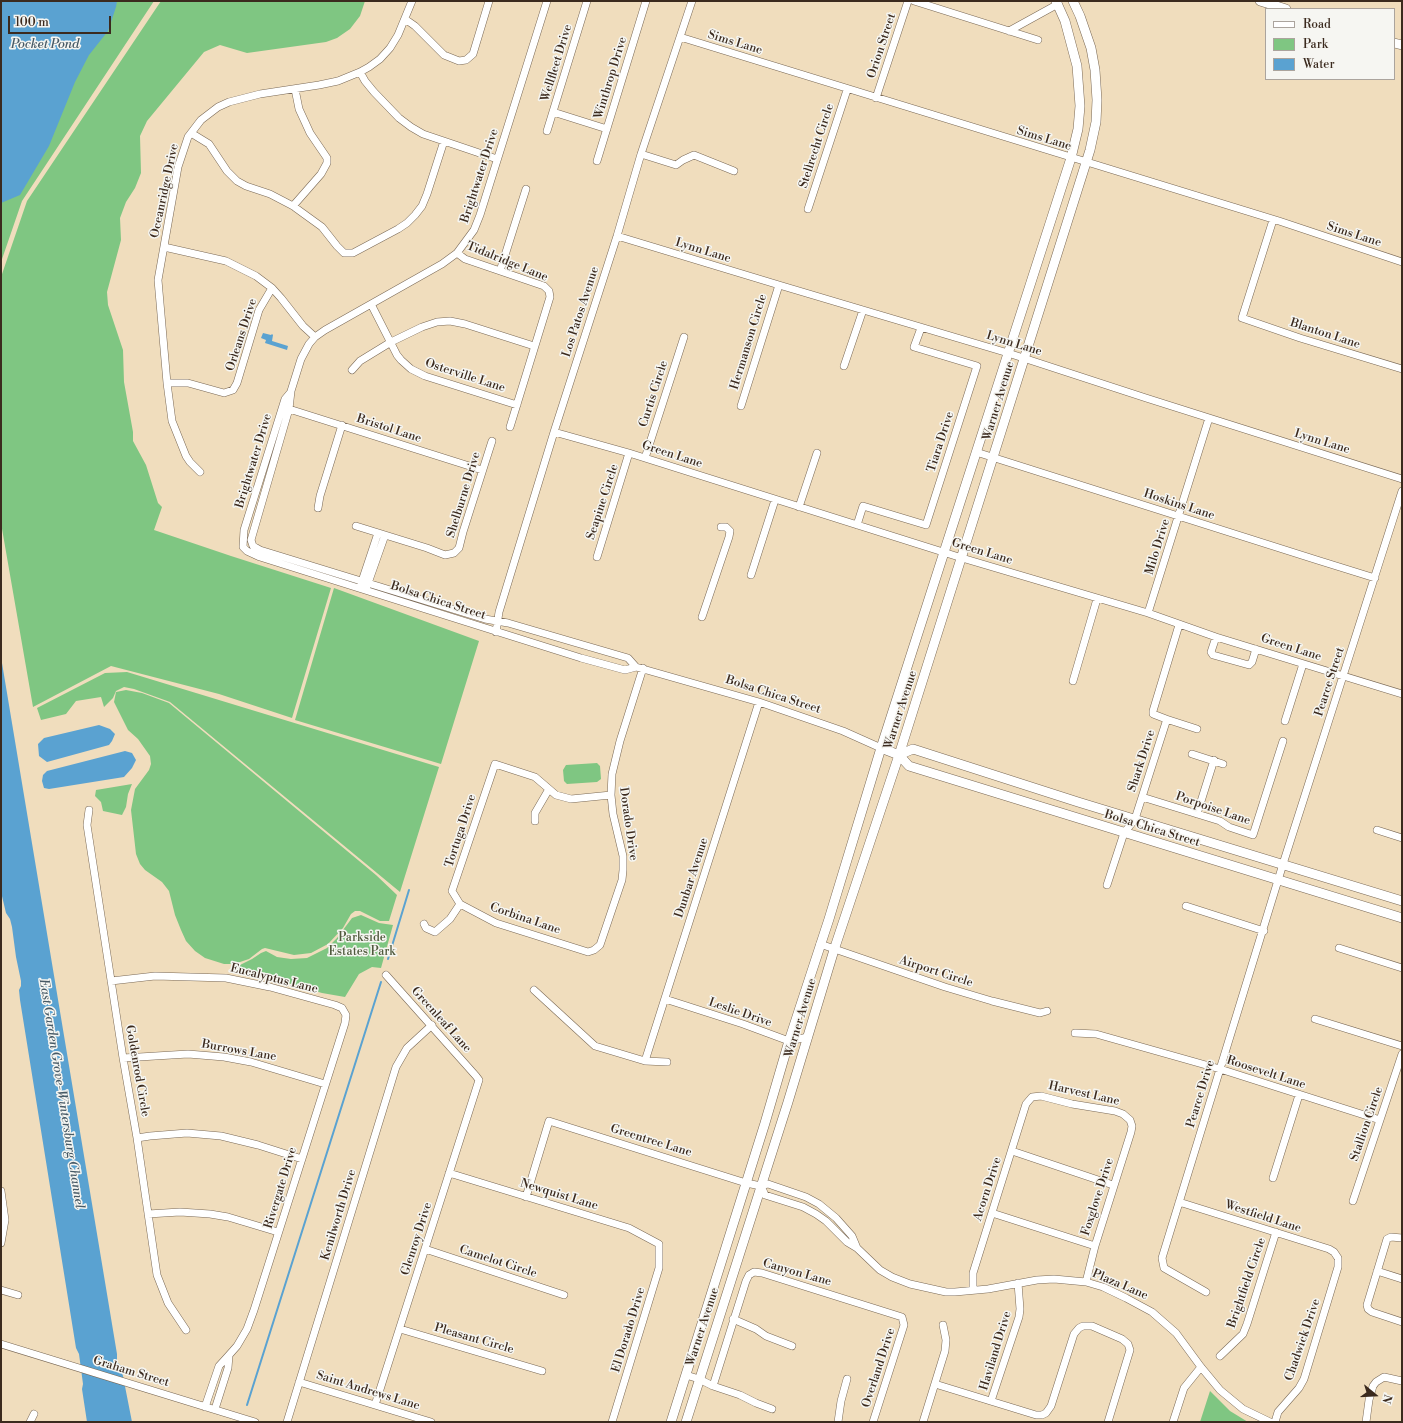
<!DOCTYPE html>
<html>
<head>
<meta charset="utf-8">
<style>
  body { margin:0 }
  #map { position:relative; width:1403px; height:1423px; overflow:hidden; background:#f0ddbd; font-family:"Libre Bodoni",serif }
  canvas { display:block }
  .frame { position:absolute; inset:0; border:2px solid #3b2a1e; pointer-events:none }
  .legend { position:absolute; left:1265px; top:8px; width:130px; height:72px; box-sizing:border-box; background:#f6f6f2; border:1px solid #aba49d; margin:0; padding:5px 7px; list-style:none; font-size:12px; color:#3b2a1e }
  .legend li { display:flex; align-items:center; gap:8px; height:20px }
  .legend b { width:20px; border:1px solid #aba49d }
  .north { position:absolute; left:1355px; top:1375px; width:40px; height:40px; -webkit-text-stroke:3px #f6f6f2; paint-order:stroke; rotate:108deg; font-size:11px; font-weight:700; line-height:16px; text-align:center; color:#3b2a1e }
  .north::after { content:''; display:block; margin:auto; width:14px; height:18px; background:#3b2a1e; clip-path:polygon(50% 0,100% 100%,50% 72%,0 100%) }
  .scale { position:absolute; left:8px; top:16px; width:103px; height:18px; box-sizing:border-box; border:2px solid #3b2a1e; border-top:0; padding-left:5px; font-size:12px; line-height:14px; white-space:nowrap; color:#3b2a1e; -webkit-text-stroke:3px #f6f6f2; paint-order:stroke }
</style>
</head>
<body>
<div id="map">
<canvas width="1403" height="1423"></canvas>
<div class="frame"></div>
<ul class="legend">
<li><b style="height:5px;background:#fff"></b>Road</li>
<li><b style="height:11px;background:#7fc682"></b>Park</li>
<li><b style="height:11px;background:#5aa2d1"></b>Water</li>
</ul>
<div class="north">N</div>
<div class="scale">100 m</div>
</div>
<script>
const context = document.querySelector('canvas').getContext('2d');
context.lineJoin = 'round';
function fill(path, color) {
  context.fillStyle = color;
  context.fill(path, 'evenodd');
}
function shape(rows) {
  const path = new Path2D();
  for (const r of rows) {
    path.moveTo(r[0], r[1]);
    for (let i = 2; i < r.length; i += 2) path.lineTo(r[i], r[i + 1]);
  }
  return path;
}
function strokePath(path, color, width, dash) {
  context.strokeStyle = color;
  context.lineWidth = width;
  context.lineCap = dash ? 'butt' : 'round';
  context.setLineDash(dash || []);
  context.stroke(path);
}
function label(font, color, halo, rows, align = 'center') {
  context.font = font + ' "Libre Bodoni",serif';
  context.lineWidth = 3;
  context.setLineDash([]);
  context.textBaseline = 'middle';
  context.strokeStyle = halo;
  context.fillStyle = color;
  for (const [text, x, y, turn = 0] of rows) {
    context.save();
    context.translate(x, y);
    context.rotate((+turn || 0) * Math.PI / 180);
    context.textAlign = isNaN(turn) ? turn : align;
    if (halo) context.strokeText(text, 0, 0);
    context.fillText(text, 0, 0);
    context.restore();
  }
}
fill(shape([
  [1,1,154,1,22,201,1,262],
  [161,1,365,1,360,16,350,29,337,38,326,42,247,53,220,45,204,52,147,121,140,136,141,173,135,188,126,202,120,218,121,240,107,292,108,305,123,350,124,382,133,432,133,441,146,465,158,503,162,507,154,530,231,556,331,588,292,718,219,694,111,666,33,707,1,523,1,277,27,201],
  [334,588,479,641,441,764,295,720],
  [127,672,439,767,400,892,170,702,134,689,124,687,116,691,113,698,104,707,101,697,76,701,66,714,41,720,37,708,105,673],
  [126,690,142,693,169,703,376,875,397,895,389,921,380,921,360,911,355,911,351,914,343,928,328,944,311,953,294,955,265,948,262,949,249,959,234,964,224,964,205,958,195,951,186,941,181,930,175,915,169,891,162,882,145,870,140,864,136,854,131,810,135,789,149,770,151,764,150,756,138,739,128,730,114,702,116,692],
  [597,763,600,766,601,779,597,782,567,784,564,781,563,770,566,765],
  [132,784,128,794,126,807,122,815,103,811,101,802,95,796,96,790],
  [361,915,379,923,393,925,381,968,372,967,359,974,345,997,322,993,267,977,236,971,236,967,252,959,261,953,266,951,277,957,291,959,307,958,327,948,337,938,352,918],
  [1210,1391,1230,1411,1248,1422,1200,1422]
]), '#7fc682');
fill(shape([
  [1,1,117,1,116,7,108,31,89,55,75,82,49,146,20,195,1,203],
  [263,333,271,335,272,334,273,335,272,341,288,346,287,350,265,343,266,340,261,338],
  [1,657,117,1354,117,1362,121,1366,132,1422,87,1422,82,1389,83,1384,79,1354,76,1348,20,1000,19,990,21,986,21,981,16,957,12,927,10,919,6,913,1,892],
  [99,725,110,729,115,734,112,741,109,745,47,762,39,756,38,744,44,738],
  [125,751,132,753,136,760,132,768,124,777,49,789,44,788,42,781,43,775,47,771]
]), '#5aa2d1');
strokePath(shape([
  [388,959,409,890],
  [247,1405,381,982]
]), '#5aa2d1', 2);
const minor = shape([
  [547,1,480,215,474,230,457,253,442,264,325,330,315,337,309,344,301,359,291,391,289,409,251,540,253,546,260,550,485,619,508,623,628,658,636,667],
  [914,1,1038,40],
  [405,19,415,26,444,55,459,61,466,60,473,54,489,1],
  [1009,31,1058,4],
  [680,37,1279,221,1402,262],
  [360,72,365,81,374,92,399,118,411,127,423,134,497,159],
  [876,98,908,1],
  [553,112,607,129],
  [547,131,587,1],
  [191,133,209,144,227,171,237,181,246,186,270,194,293,206,322,227,337,246,344,253,353,253,398,229,407,223,415,215,422,206,427,194,444,141],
  [641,154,676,165,683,160,694,155,734,171],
  [597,161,646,1],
  [293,206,321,174,327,163,327,158,310,133,305,122,299,109,295,89],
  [808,209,847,90],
  [1273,220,1242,318,1300,338,1402,369],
  [617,236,779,285,1008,353,1146,398,1402,479],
  [164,247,226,261,256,276,272,288,281,298,303,326,315,337],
  [457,253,465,259,544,286,549,291,550,297,510,427],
  [500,271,526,189],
  [371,304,397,355,401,360,411,369,425,376,517,405],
  [844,366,863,310],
  [352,370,360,361,391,342,422,327,437,322,450,321,465,324,534,346],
  [167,383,188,383,224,393,233,390,237,383,259,310,272,288],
  [290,393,285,399,244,530,243,547,247,551,260,557,581,658,625,670,636,667,759,702,843,731,881,748],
  [741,406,779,285],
  [289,409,482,470],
  [554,432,629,453,962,558,1148,613,1216,637,1402,694],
  [976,452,1317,560,1375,578],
  [645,458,684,337],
  [200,472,190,462,186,456,172,421,167,383,158,280,178,167,188,137,201,120,218,107,229,102,260,94,319,85,338,81,360,72,369,67,380,59,390,48,398,35,412,1],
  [799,507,817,453],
  [318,508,320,496,342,425],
  [857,525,863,506,926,525,977,366,914,347,921,328],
  [356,526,427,548,445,555,454,553,459,548,463,532,492,441],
  [597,557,629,453],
  [751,575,775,500],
  [361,584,378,533],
  [367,586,385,535],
  [1148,613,1209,418],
  [702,617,729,537,730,531,726,527,721,527],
  [496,632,499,612,554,432,617,236,641,154,692,1],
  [1216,637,1211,652,1213,655,1249,665,1252,662,1256,649],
  [1073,681,1097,599],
  [1166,719,1197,729],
  [1285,721,1303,664],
  [1192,754,1223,764],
  [1142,797,1220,821,1229,827,1253,835,1283,741],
  [89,810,87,825,123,1058,137,1138,157,1275,168,1303,186,1330],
  [1197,814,1214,760],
  [535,821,535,813,549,789],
  [1377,830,1402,838],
  [1107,885,1124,833,1135,819,1166,722,1166,719,1153,714,1153,711,1179,625],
  [460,904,496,923,588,952,594,950,600,945,622,880,623,870,623,856,613,814,611,795,612,774,620,741,643,668],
  [460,904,452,891,495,764,535,777,556,795,571,799,611,795],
  [1186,906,1264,931],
  [424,924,426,928,435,932,450,919,460,904],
  [820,944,945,987,992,1001,1040,1013,1047,1011],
  [1339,948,1402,968],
  [111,981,155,976,226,978,270,987,335,1005,342,1008,346,1015,345,1023,254,1310,247,1329,237,1346,229,1355],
  [534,990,595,1046,645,1061,667,1062],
  [665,999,743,1024,789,1041,808,1037],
  [1315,1019,1402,1046],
  [1075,1033,1096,1034,1220,1069,1380,1120],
  [123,1058,188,1054,224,1057,251,1062,325,1084],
  [645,1061,759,702],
  [137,1138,150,1136,187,1133,221,1136,258,1145,302,1159],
  [1012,1151,1113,1185],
  [449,1173,629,1228,659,1244,659,1268,612,1422],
  [1273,1178,1299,1095],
  [761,1186,765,1195,803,1207,816,1214,826,1221,847,1242,857,1248,880,1270,892,1277,910,1284,946,1292,955,1292,988,1289,1037,1280,1054,1279,1086,1282,1103,1287,1126,1298,1152,1312,1176,1333,1201,1367,1220,1390,1243,1409,1270,1422],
  [1,1191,5,1220,1,1243],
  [526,1197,549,1121,746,1183,761,1186,768,1184,806,1197,819,1204,836,1218,852,1236,857,1248],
  [1353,1201,1402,1054],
  [1179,1202,1329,1249,1334,1252,1338,1258,1338,1267,1304,1379,1299,1388,1278,1412,1275,1422],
  [992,1213,1095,1246],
  [148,1214,180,1212,210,1214,228,1217,278,1232],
  [1402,1238,1391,1237,1387,1239,1367,1305,1368,1309,1372,1312,1402,1322],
  [425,1249,564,1295],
  [1377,1271,1402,1279],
  [1,1290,18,1295],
  [973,1290,973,1273,1026,1104,1032,1097,1041,1096,1072,1104,1115,1111,1123,1114,1130,1120,1132,1126,1131,1132,1095,1246,1086,1282],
  [1206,1292,1164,1268,1162,1258,1283,864,1402,491],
  [733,1319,756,1329,766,1336,792,1346],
  [400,1329,542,1371],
  [1,1344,255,1422],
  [1220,1356,1243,1334,1247,1324,1276,1232],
  [686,1375,699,1379,713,1386,740,1395,756,1403,772,1409],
  [299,1382,431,1422],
  [935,1384,1036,1415,1042,1415,1046,1413,1051,1406,1074,1334,1079,1328,1083,1326,1092,1326,1122,1339,1128,1344,1130,1350,1108,1422],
  [713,1386,746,1281,749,1275,754,1272,762,1273,902,1317,904,1325,873,1422],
  [991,1401,1019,1317,1020,1309,1018,1283],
  [375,1405,479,1080,476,1076,386,975],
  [205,1407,219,1366,229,1355,228,1368,215,1409],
  [30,1422,34,1414],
  [287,1422,396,1067,407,1048,432,1025],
  [838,1422,841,1401,847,1379],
  [923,1422,945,1351,946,1340,943,1325],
  [1173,1422,1184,1388,1201,1367],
  [1366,1422,1369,1400,1373,1386,1376,1382,1384,1377,1402,1381]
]);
const major = shape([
  [1260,1,1286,9],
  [1394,43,1402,45],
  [881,748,899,755,909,766,1402,918],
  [899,755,913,749,1078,802,1402,901],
  [671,1422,765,1123,789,1041,829,919,881,748,1071,158,1078,129,1080,106,1077,66,1065,21,1056,1],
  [686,1422,788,1102,834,950,899,755,1090,150,1096,122,1097,100,1095,70,1091,48,1080,16,1073,1]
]);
strokePath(minor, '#7a6956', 8);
strokePath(major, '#7a6956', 10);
strokePath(minor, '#fff', 7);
strokePath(major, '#fff', 9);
label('12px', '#3b2a1e', '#f6f6f2', [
  ["Sims Lane",735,43,17],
  ["Orion Street",882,46,-72],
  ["Wellfleet Drive",557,63,-73],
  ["Winthrop Drive",611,78,-73],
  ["Sims Lane",1044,139,17],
  ["Stellrecht Circle",817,146,-72],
  ["Brightwater Drive",480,176,-72],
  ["Oceanridge Drive",165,191,-78],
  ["Sims Lane",1354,235,18],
  ["Lynn Lane",703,251,17],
  ["Tidalridge Lane",507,262,22],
  ["Los Patos Avenue",581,312,-72],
  ["Blanton Lane",1325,334,18],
  ["Orleans Drive",242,335,-72],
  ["Hermanson Circle",749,342,-73],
  ["Lynn Lane",1014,344,17],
  ["Osterville Lane",465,376,18],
  ["Curtis Circle",654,394,-72],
  ["Warner Avenue",999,401,-73],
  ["Bristol Lane",389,429,18],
  ["Tiara Drive",941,442,-72],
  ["Lynn Lane",1322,442,17],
  ["Green Lane",672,455,18],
  ["Brightwater Drive",254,461,-73],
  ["Shelburne Drive",464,495,-73],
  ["Seapine Circle",603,502,-72],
  ["Hoskins Lane",1179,505,18],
  ["Milo Drive",1158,547,-73],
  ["Green Lane",982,552,17],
  ["Bolsa Chica Street",438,601,18],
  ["Green Lane",1291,648,18],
  ["Pearce Street",1330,682,-72],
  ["Bolsa Chica Street",773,695,18],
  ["Warner Avenue",901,710,-72],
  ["Shark Drive",1142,761,-72],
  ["Porpoise Lane",1213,809,19],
  ["Dorado Drive",628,824,82],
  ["Bolsa Chica Street",1152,829,17],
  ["Tortuga Drive",461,831,-72],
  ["Dunbar Avenue",692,878,-72],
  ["Corbina Lane",525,919,19],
  ["Airport Circle",936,972,18],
  ["Eucalyptus Lane",274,979,14],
  ["Leslie Drive",740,1013,19],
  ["Warner Avenue",801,1018,-73],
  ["Greenleaf Lane",441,1020,48],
  ["Burrows Lane",239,1051,10],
  ["Goldenrod Circle",137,1071,80],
  ["Roosevelt Lane",1266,1073,18],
  ["Harvest Lane",1084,1094,13],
  ["Pearce Drive",1201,1094,-73],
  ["Stallion Circle",1367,1124,-71],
  ["Greentree Lane",651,1141,17],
  ["Rivergate Drive",281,1188,-73],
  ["Acorn Drive",988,1189,-72],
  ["Newquist Lane",559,1195,17],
  ["Foxglove Drive",1098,1197,-72],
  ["Kenilworth Drive",339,1215,-73],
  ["Westfield Lane",1263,1217,18],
  ["Glenroy Drive",417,1239,-72],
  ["Camelot Circle",498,1262,18],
  ["Canyon Lane",797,1273,16],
  ["Brightfield Circle",1247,1283,-71],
  ["Plaza Lane",1120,1285,23],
  ["Warner Avenue",703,1327,-72],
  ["El Dorado Drive",629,1330,-73],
  ["Pleasant Circle",474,1339,16],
  ["Chadwick Drive",1303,1340,-71],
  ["Haviland Drive",996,1351,-73],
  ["Overland Drive",879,1368,-72],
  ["Graham Street",131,1372,17],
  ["Saint Andrews Lane",368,1391,17]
]);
label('12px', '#4f593c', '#f6f6f2', [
  ["Parkside",362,938],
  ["Estates Park",362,952]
]);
label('italic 13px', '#475a66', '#f6f6f2', [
  ["Pocket Pond",45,45],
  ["East Garden Grove-Wintersburg Channel",61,1094,81]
]);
</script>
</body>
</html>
